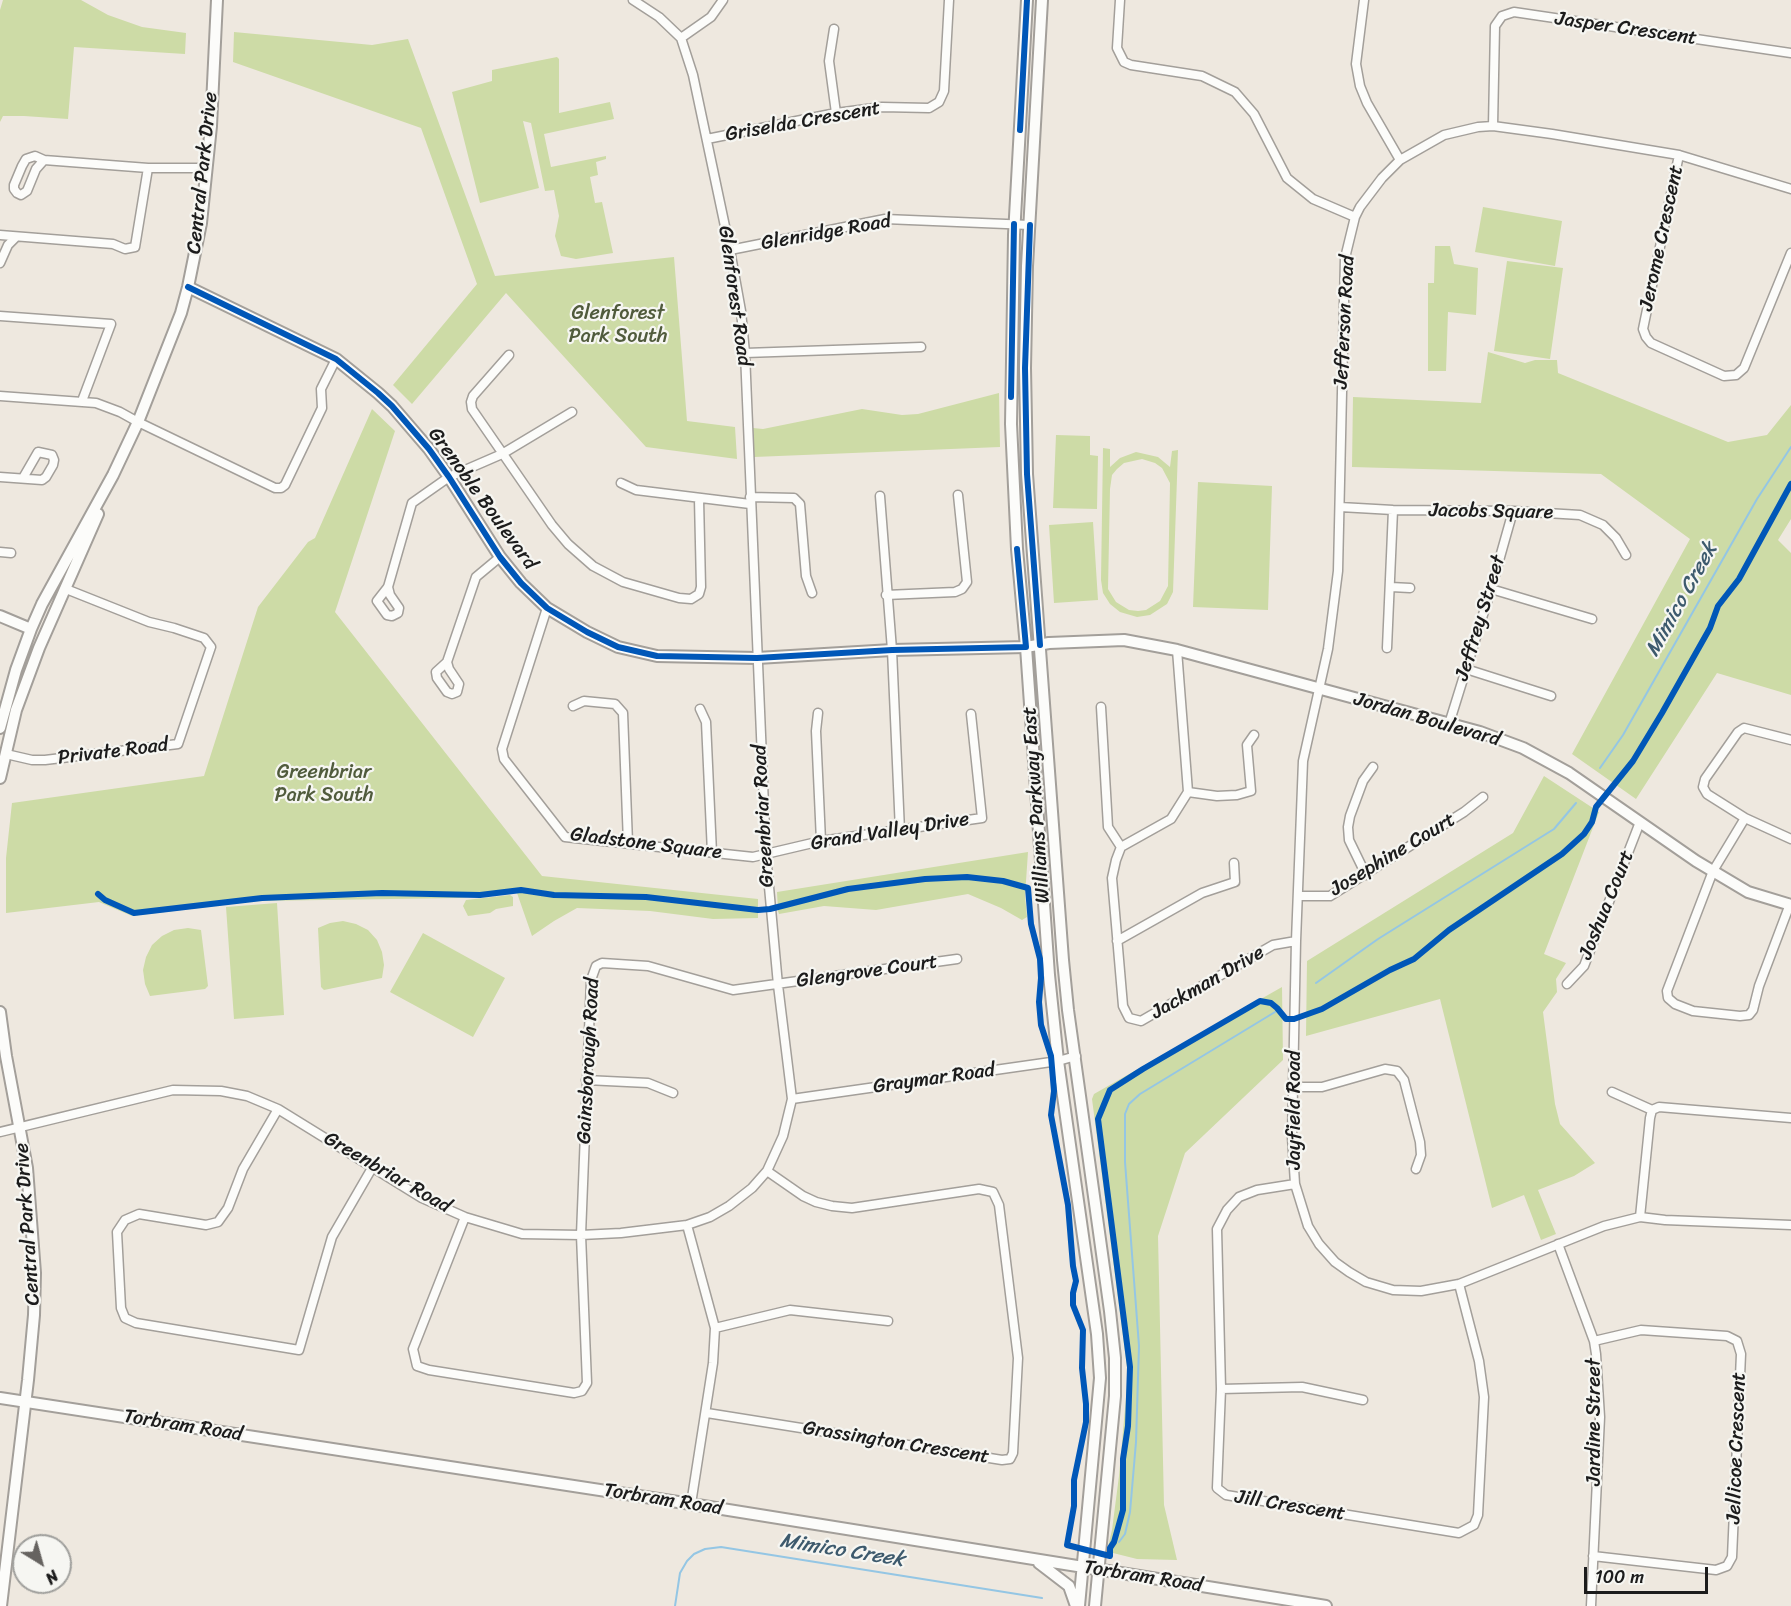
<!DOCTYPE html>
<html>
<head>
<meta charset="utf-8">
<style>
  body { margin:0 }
  #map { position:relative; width:1791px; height:1606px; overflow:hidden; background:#eee8df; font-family:Sriracha,sans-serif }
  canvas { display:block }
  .north { position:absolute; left:12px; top:1534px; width:60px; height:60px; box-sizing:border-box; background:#f6f6f2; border:2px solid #9f9f9c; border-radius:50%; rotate:143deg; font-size:16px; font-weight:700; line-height:24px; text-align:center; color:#1c1c1c }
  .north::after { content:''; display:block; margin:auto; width:21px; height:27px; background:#666360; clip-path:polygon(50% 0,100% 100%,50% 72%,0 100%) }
  .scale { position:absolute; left:1584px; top:1567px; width:124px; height:27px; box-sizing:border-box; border:3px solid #1c1c1c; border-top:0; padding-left:8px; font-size:18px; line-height:21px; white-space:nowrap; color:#1c1c1c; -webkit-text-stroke:4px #f6f6f2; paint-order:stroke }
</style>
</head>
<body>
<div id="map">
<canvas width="1791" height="1606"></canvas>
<div class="north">N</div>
<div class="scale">100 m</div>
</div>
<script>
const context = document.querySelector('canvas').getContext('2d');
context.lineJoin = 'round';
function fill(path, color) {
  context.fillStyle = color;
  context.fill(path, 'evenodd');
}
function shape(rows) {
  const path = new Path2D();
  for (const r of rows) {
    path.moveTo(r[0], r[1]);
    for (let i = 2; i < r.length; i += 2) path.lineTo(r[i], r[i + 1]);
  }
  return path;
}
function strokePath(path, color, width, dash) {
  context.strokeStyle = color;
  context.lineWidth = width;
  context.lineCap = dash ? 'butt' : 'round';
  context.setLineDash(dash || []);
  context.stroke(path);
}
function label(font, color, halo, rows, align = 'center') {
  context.font = font + ' Sriracha,sans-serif';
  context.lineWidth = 4.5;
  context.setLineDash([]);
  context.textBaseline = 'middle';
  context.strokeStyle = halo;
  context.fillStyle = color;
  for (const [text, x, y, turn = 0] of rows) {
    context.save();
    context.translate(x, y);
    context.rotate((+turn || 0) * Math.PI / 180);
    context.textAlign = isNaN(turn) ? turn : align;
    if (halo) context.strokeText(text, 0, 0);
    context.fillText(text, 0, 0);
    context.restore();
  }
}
fill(shape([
  [3,0,81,0,108,15,142,27,186,33,185,54,74,47,68,119,24,116,3,116,0,122,0,10],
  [234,32,372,45,408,39,495,276,674,257,687,421,735,427,737,459,646,447,506,293,412,404,393,385,477,284,421,128,233,62],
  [557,57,559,59,559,113,610,102,614,119,544,134,551,167,606,156,606,159,596,162,598,175,590,177,595,203,602,202,613,253,576,259,561,256,555,236,559,216,554,190,545,191,531,123,523,121,539,188,480,203,452,92,492,81,492,70],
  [1483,207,1562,221,1555,266,1475,252],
  [1435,246,1450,246,1454,264,1478,268,1476,315,1448,312,1446,371,1428,371,1428,283,1434,283],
  [1507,261,1563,268,1550,359,1494,351],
  [1488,352,1525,363,1535,360,1557,360,1558,373,1728,442,1767,435,1791,405,1791,519,1778,540,1791,553,1791,695,1717,673,1636,799,1572,754,1690,539,1601,474,1352,467,1353,397,1481,403],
  [999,393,1000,447,754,457,753,428,763,429,862,409,902,415,918,414],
  [372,409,395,431,335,612,542,876,758,899,758,918,713,919,650,911,577,908,554,921,532,936,517,893,458,898,256,901,132,916,99,902,6,913,6,858,12,803,204,776,258,607,308,542,315,538],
  [1056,435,1090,436,1090,455,1098,456,1097,509,1053,508],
  [1103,448,1110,449,1110,467,1120,458,1136,452,1158,457,1170,467,1172,451,1178,450,1173,592,1167,604,1150,615,1137,617,1120,612,1110,604,1103,593,1101,580],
  [1142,459,1155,463,1162,468,1170,483,1168,586,1160,601,1146,610,1138,611,1129,610,1116,602,1108,589,1110,489,1112,475,1117,469,1124,463],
  [1198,482,1272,486,1268,610,1193,607],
  [1093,522,1098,600,1054,603,1049,525],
  [1544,776,1599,812,1544,954,1566,963,1556,979,1557,992,1543,1012,1555,1104,1560,1124,1595,1163,1574,1176,1538,1190,1556,1234,1541,1240,1524,1195,1492,1208,1440,999,1306,1036,1307,961,1513,833],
  [1028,852,1025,896,1027,917,1022,920,1001,908,968,894,876,910,824,906,779,914,778,911,777,892],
  [510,895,513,897,513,906,496,909,490,913,468,916,463,906,466,900],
  [277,903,284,1015,234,1019,226,907],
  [343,921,356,924,368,930,377,940,382,952,384,965,382,978,324,990,321,987,318,928,330,923],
  [188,928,201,930,208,986,205,989,150,996,145,984,143,970,146,957,152,945,162,936,174,930],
  [423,933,505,978,473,1037,390,992],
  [1282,987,1283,1060,1185,1153,1158,1236,1164,1505,1177,1560,1137,1559,1113,1553,1107,1551,1112,1530,1119,1476,1128,1375,1092,1099,1094,1094]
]), '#cddba6');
strokePath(shape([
  [1600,768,1623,735,1757,499,1791,447],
  [1316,983,1378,939,1554,829,1576,803],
  [1119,1542,1125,1534,1130,1512,1136,1442,1139,1346,1125,1162,1125,1114,1129,1104,1140,1094,1275,1012],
  [675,1606,680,1573,687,1561,694,1554,705,1549,721,1547,1042,1598]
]), '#94c6e4', 2);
const minor = shape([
  [1120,0,1117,48,1124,62,1131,65,1202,76,1235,92,1254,114,1287,178,1313,199,1355,217],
  [1364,0,1356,64,1360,86,1367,103,1400,160],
  [834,29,829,61,836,113],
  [681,38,711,17,723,0],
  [1493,126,1495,26,1502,16,1514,12,1791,53],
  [707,139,836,113,882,107,929,108,939,102,944,91,949,0],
  [1679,155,1643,329,1646,337,1651,343,1724,376,1736,375,1744,368,1791,253],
  [44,160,36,169,27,191,21,195,17,193,14,189,14,185,22,166,26,159,35,156,44,160,148,168,206,168],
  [1791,189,1679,155,1552,134,1493,126,1478,127,1444,135,1400,160,1382,178,1360,207,1355,217,1345,258,1338,571,1328,649,1303,761,1296,941,1292,1137,1295,1184,1308,1226,1319,1244,1335,1262,1349,1272,1366,1282,1393,1290,1421,1291,1459,1284,1604,1226,1640,1217,1665,1220,1791,1225],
  [0,235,113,244,125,249,135,247,148,168],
  [730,250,885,219,1030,225],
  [0,263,8,245,15,238],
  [0,316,111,324,82,401],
  [745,353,921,347],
  [509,355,473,396,471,402,472,409,552,525,568,544,593,566,623,582,679,598,691,599,699,594,701,587,699,499],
  [0,396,96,403,120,412,138,422,275,488,281,488,285,485,322,408,321,389,336,359],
  [0,477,42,480,46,477,53,465,54,460,52,455,38,452,23,478],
  [621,483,636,490,750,504],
  [880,496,892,650,900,831],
  [750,497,794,498,800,504,806,576,812,593],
  [1340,507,1393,510,1513,511,1580,515,1603,525,1616,538,1626,555],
  [0,552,11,553],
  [388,587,390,595,399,608,398,613,392,616,387,615,377,601,388,587,412,503,449,477,502,454,572,412],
  [1391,587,1410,588],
  [1491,589,1592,619],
  [886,595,955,592,962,589,967,582,958,495],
  [547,608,502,749,504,759,565,837,753,857,821,841,982,818,971,714],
  [1387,648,1393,510],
  [1177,650,1188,792,1171,819,1121,847,1116,860,1112,878,1123,1006,1129,1018,1141,1021,1273,945,1296,941],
  [447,662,449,669,459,684,457,692,452,694,447,692,437,678,436,672,447,662,476,577,500,557],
  [1466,669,1551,696],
  [573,706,584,701,615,704,623,713,628,843],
  [1101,707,1108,827,1121,847],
  [700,709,706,722,712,853],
  [818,713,816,731,821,841],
  [1449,724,1491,589,1513,511],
  [1791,740,1744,728,1738,732,1705,779,1703,787,1707,794,1745,818,1791,839],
  [6,754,32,760,45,760,178,744,211,647,204,638,174,628,149,622,66,589],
  [1188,792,1217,796,1237,795,1251,791,1247,745,1254,735],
  [1745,818,1713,871,1667,991,1668,998,1675,1004,1693,1011,1740,1016,1749,1015,1753,1010,1759,986,1790,904],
  [1366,875,1349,840,1348,827,1350,816,1363,781,1373,767],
  [1298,896,1330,896,1464,812,1483,797],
  [1117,941,1202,893,1235,882,1234,863],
  [1567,984,1584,966,1640,822],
  [586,1080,648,1083,673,1093],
  [1293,1087,1322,1087,1385,1069,1397,1071,1404,1080,1420,1142,1421,1155,1416,1169],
  [1612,1092,1652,1110],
  [792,1099,1058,1061,1076,1056],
  [278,1109,243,1169,228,1208,218,1222,206,1225,139,1214,125,1220,117,1232,121,1308,125,1318,136,1323,299,1350,332,1237,372,1168],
  [0,1132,173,1090,221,1091,247,1096,278,1109,422,1198,465,1217,522,1234,581,1235,621,1233,687,1225,710,1217,729,1206,752,1188,767,1171,783,1136,792,1099,778,985,766,854,745,353,741,311,730,250,693,75,681,38,659,17,633,0],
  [1295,1184,1257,1190,1239,1197,1227,1210,1217,1229,1221,1389,1217,1488,1226,1495,1459,1533,1474,1525,1478,1515,1484,1397,1479,1361,1459,1284],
  [465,1217,413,1349,417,1366,429,1370,574,1393,582,1391,587,1383,581,1235,591,980,596,966,602,963,648,966,733,990,957,959],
  [1640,1217,1650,1118,1652,1110,1659,1107,1791,1118],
  [687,1225,715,1328,713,1363,691,1504],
  [1558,1244,1594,1341,1596,1354,1600,1417,1591,1606],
  [715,1328,790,1310,888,1321],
  [1221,1389,1302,1387,1363,1400],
  [707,1413,1002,1460,1010,1459,1013,1453,1018,1358,999,1205,993,1192,979,1189,852,1208,832,1206,816,1202,803,1196,767,1171],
  [1593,1556,1716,1570,1727,1566,1732,1557,1741,1354,1737,1341,1727,1336,1641,1330,1594,1341]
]);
const tertiary = shape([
  [188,287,336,359,378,393,392,406,429,449,449,477,500,557,521,583,547,608,587,632,618,647,657,656,757,658,892,650,1026,647,1049,643,1124,640,1177,650,1480,732,1523,748,1569,773,1696,861,1748,892,1791,905],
  [0,616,31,629],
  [0,728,16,670,31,629,42,604,113,475,138,422,181,313,188,287,201,223,211,126,217,0],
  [0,778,16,710,39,648,98,514],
  [0,1012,6,1056,27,1168,35,1273,34,1315,28,1380,1,1606]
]);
const secondary = shape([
  [1027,0,1014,235,1011,424,1017,549,1026,647,1049,975,1058,1061,1097,1334,1100,1378,1079,1606],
  [1042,0,1027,266,1025,368,1027,474,1063,960,1068,1010,1110,1311,1115,1358,1115,1396,1095,1606],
  [0,1398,691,1504,1326,1606],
  [1039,1563,1069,1586,1076,1606]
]);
strokePath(minor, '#a39f9a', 11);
strokePath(tertiary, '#a39f9a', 14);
strokePath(secondary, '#a39f9a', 14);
strokePath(minor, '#fcfcfa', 8);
strokePath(tertiary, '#fcfcfa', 10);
strokePath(secondary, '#fcfcfa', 10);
strokePath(shape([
  [1020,130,1027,0],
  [1030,225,1025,368,1027,474,1040,645],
  [188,287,336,359,378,393,392,406,429,449,449,477,500,557,521,583,547,608,587,632,618,647,657,656,757,658,892,650,1026,647,1017,549],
  [1011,397,1014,224],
  [98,894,105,900,134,913,262,898,382,893,480,895,521,890,554,895,646,897,758,910,770,909,848,889,925,879,967,877,1003,881,1028,888,1031,924,1040,959,1041,978,1039,1002,1041,1025,1051,1056,1054,1091,1051,1115,1068,1205,1073,1266,1076,1281,1073,1293,1073,1305,1083,1330,1082,1368,1086,1404,1086,1422,1074,1480,1074,1506,1067,1545,1110,1556,1110,1548,1114,1542,1123,1510,1123,1459,1128,1426,1130,1367,1098,1119,1110,1090,1143,1069,1260,1001,1271,1003,1277,1008,1286,1019,1294,1019,1322,1009,1390,970,1414,959,1449,930,1562,854,1584,834,1592,822,1596,807,1633,761,1662,713,1710,628,1718,606,1739,579,1791,484]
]), '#0057b8', 6);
label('20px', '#1c1c1c', '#f6f6f2', [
  ["Jasper Crescent",1626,29,8],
  ["Griselda Crescent",803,122,-10],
  ["Central Park Drive",203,173,-84],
  ["Glenridge Road",826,233,-10],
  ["Jerome Crescent",1662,238,-78],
  ["Glenforest Road",734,296,82],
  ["Jefferson Road",1345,322,-87],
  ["Grenoble Boulevard",482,499,54],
  ["Jacobs Square",1491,512,1],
  ["Jeffrey Street",1481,618,-73],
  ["Jordan Boulevard",1427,720,16],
  ["Private Road",113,752,-7],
  ["Williams Parkway East",1037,805,-94],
  ["Greenbriar Road",764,816,-93],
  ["Grand Valley Drive",890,832,-9],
  ["Gladstone Square",646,844,7],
  ["Josephine Court",1393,855,-31],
  ["Joshua Court",1607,905,-68],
  ["Glengrove Court",867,972,-8],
  ["Jackman Drive",1208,983,-30],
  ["Gainsborough Road",589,1061,-87],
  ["Graymar Road",934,1079,-8],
  ["Jayfield Road",1295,1110,-90],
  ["Greenbriar Road",387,1173,30],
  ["Central Park Drive",28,1224,-94],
  ["Jardine Street",1595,1422,-90],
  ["Torbram Road",183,1426,9],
  ["Grassington Crescent",896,1443,9],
  ["Jellicoe Crescent",1737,1448,-88],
  ["Torbram Road",663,1500,9],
  ["Jill Crescent",1290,1506,9],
  ["Torbram Road",1143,1577,9]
]);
label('20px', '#505b3c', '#f6f6f2', [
  ["Glenforest",618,314],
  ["Park South",618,337],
  ["Greenbriar",324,773],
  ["Park South",324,796]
]);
label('italic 21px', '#3d5a6d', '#f6f6f2', [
  ["Mimico Creek",1682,600,-61],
  ["Mimico Creek",842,1551,9]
]);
</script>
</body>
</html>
